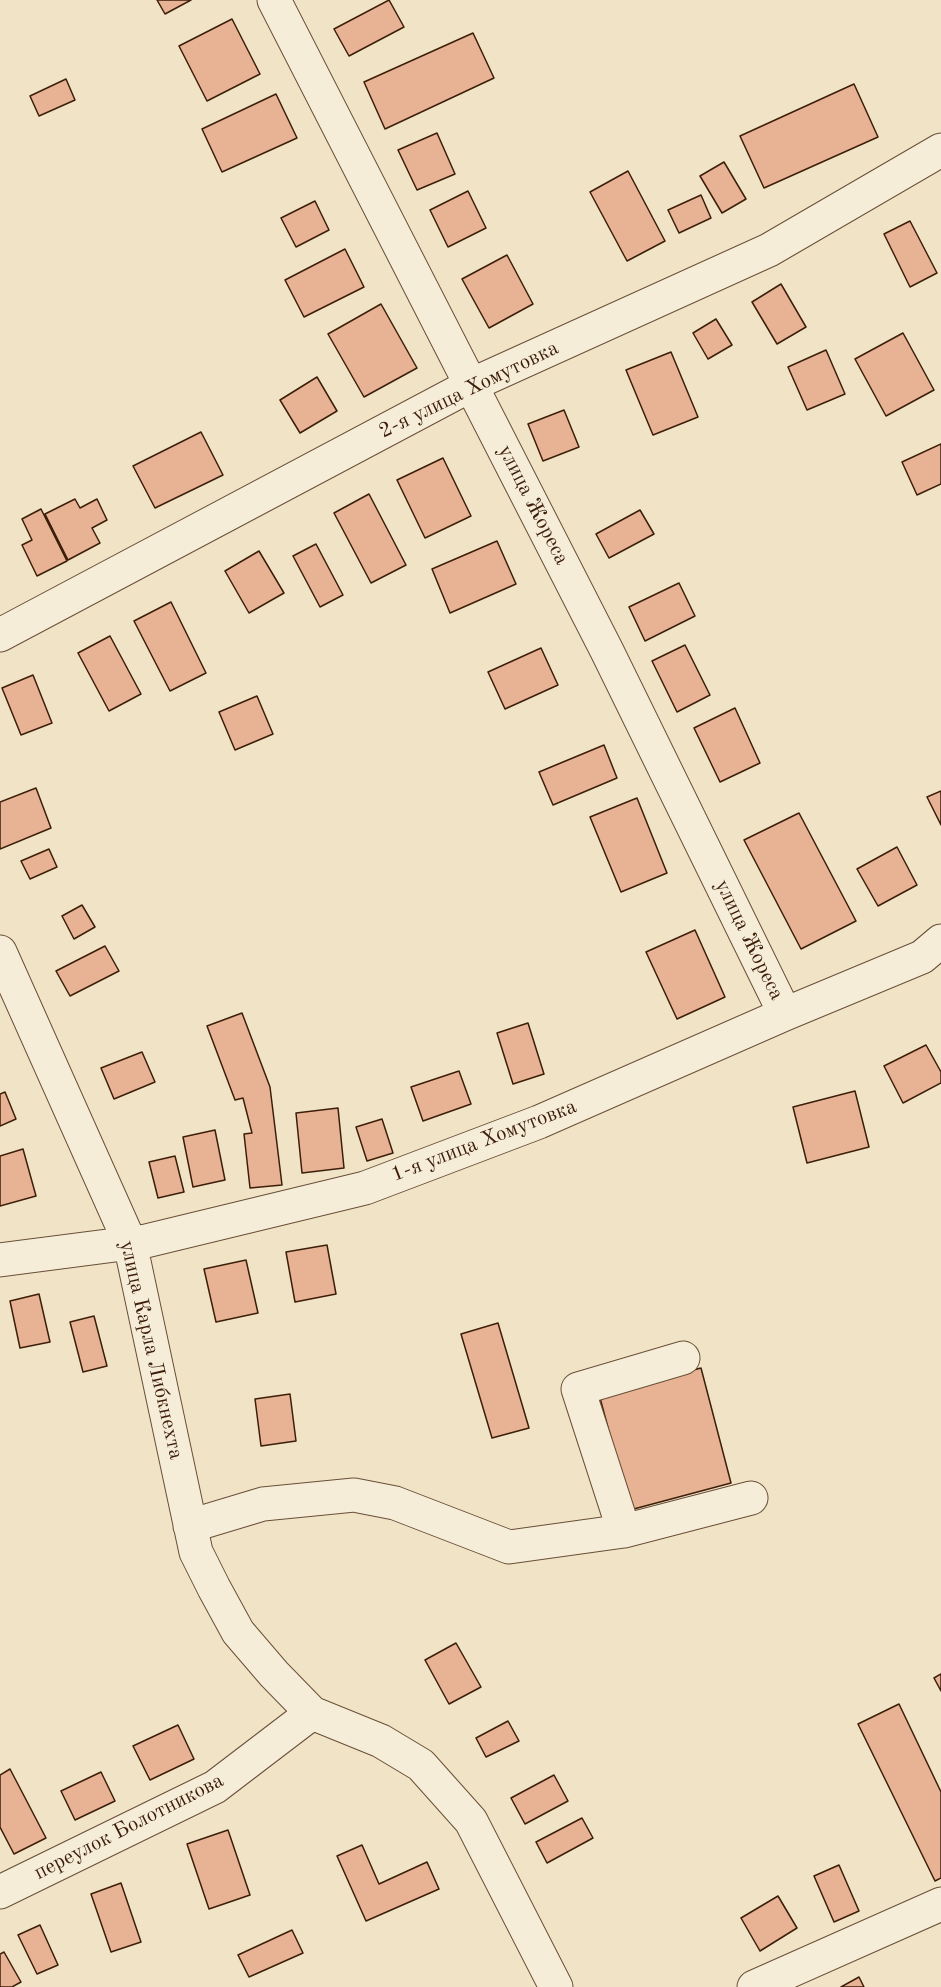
<!DOCTYPE html>
<html>
<head>
<meta charset="utf-8">
<style>
  body { margin:0 }
  canvas { display:block; background:#f1e3c5 }
</style>
</head>
<body>
<canvas width="941" height="1987"></canvas>
<script>
const context = document.querySelector('canvas').getContext('2d');
context.lineJoin = 'round';
function fill(path, color) {
  context.fillStyle = color;
  context.fill(path, 'evenodd');
}
function shape(rows) {
  const path = new Path2D();
  for (const r of rows) {
    path.moveTo(r[0], r[1]);
    for (let i = 2; i < r.length; i += 2) path.lineTo(r[i], r[i + 1]);
  }
  return path;
}
function strokePath(path, color, width, dash) {
  context.strokeStyle = color;
  context.lineWidth = width;
  context.lineCap = dash ? 'butt' : 'round';
  context.setLineDash(dash || []);
  context.stroke(path);
}
function label(font, color, halo, rows, align = 'center') {
  context.font = font + ' "Old Standard TT",serif';
  context.lineWidth = 5;
  context.setLineDash([]);
  context.textBaseline = 'middle';
  context.strokeStyle = halo;
  context.fillStyle = color;
  for (const [text, x, y, turn = 0] of rows) {
    context.save();
    context.translate(x, y);
    context.rotate((+turn || 0) * Math.PI / 180);
    context.textAlign = isNaN(turn) ? turn : align;
    if (halo) context.strokeText(text, 0, 0);
    context.fillText(text, 0, 0);
    context.restore();
  }
}
const building = shape([
  [157,0,191,0,165,14,157,0],
  [389,0,404,27,349,56,334,29,389,0],
  [232,19,260,74,207,101,179,46,232,19],
  [473,33,494,78,385,129,364,82,473,33],
  [66,79,75,100,39,116,30,96,66,79],
  [854,84,878,137,764,188,740,136,854,84],
  [276,94,297,138,222,172,202,129,276,94],
  [437,133,455,174,417,190,398,150,437,133],
  [724,162,746,199,722,213,700,176,724,162],
  [628,171,665,241,627,261,590,192,628,171],
  [468,191,486,228,448,247,430,210,468,191],
  [701,195,711,218,679,233,668,210,701,195],
  [315,201,329,230,296,247,281,218,315,201],
  [910,221,937,273,910,287,884,234,910,221],
  [345,249,364,287,304,317,285,280,345,249],
  [507,255,533,304,489,328,462,279,507,255],
  [781,284,806,327,777,344,752,302,781,284],
  [381,304,417,368,364,397,328,334,381,304],
  [716,319,732,345,708,359,693,333,716,319],
  [903,333,934,390,886,416,855,359,903,333],
  [826,350,845,394,807,410,788,367,826,350],
  [671,352,698,417,653,435,626,370,671,352],
  [317,377,337,411,300,433,280,400,317,377],
  [564,410,579,447,543,461,528,424,564,410],
  [201,432,223,475,155,508,133,466,201,432],
  [941,444,941,484,917,495,902,462,941,444],
  [443,458,471,516,425,538,397,480,443,458],
  [369,494,406,565,371,583,334,513,369,494],
  [75,499,80,508,97,499,107,520,92,528,100,543,68,560,45,514,75,499],
  [41,509,67,561,37,576,22,545,32,540,22,519,41,509],
  [640,510,654,534,609,558,596,534,640,510],
  [497,541,516,584,450,613,432,569,497,541],
  [316,544,343,595,320,607,293,556,316,544],
  [259,551,284,593,249,613,225,571,259,551],
  [679,583,695,616,645,641,629,607,679,583],
  [171,602,206,673,170,691,134,621,171,602],
  [110,636,141,694,109,711,78,653,110,636],
  [685,645,710,695,677,712,652,661,685,645],
  [541,648,558,685,505,709,488,672,541,648],
  [33,675,52,723,21,735,2,688,33,675],
  [257,696,273,734,235,750,219,712,257,696],
  [735,708,760,763,720,782,694,728,735,708],
  [604,745,617,778,553,805,539,772,604,745],
  [36,788,51,828,0,849,0,802,36,788],
  [941,791,941,825,927,797,941,791],
  [637,798,667,873,621,892,590,817,637,798],
  [799,813,856,921,801,949,744,840,799,813],
  [897,847,917,885,878,906,857,869,897,847],
  [49,849,57,867,30,879,21,861,49,849],
  [82,905,95,927,74,939,62,916,82,905],
  [695,930,725,997,677,1019,646,952,695,930],
  [105,946,119,971,70,996,56,971,105,946],
  [242,1013,270,1087,282,1185,250,1188,244,1134,252,1133,243,1098,235,1100,207,1026,242,1013],
  [528,1023,544,1074,513,1084,497,1033,528,1023],
  [926,1045,941,1072,941,1083,903,1103,884,1066,926,1045],
  [142,1052,155,1082,114,1099,101,1068,142,1052],
  [459,1071,471,1104,423,1121,411,1087,459,1071],
  [855,1091,869,1147,807,1163,793,1107,855,1091],
  [5,1092,16,1119,0,1126,0,1094,5,1092],
  [338,1108,344,1168,302,1173,296,1113,338,1108],
  [382,1119,393,1153,367,1161,356,1127,382,1119],
  [215,1130,225,1180,193,1187,183,1137,215,1130],
  [23,1149,36,1196,0,1206,0,1156,23,1149],
  [175,1156,184,1192,158,1198,149,1162,175,1156],
  [327,1245,336,1294,295,1302,286,1252,327,1245],
  [246,1260,258,1313,216,1322,204,1269,246,1260],
  [39,1294,50,1342,20,1348,10,1301,39,1294],
  [94,1316,107,1366,83,1372,70,1322,94,1316],
  [498,1323,529,1428,492,1438,461,1334,498,1323],
  [701,1368,731,1483,630,1510,599,1394,701,1368],
  [290,1394,296,1441,261,1446,255,1399,290,1394],
  [456,1643,481,1687,449,1704,425,1660,456,1643],
  [941,1674,941,1691,934,1678,941,1674],
  [899,1704,941,1792,941,1878,935,1881,858,1724,899,1704],
  [508,1721,519,1741,486,1757,476,1738,508,1721],
  [178,1725,194,1759,150,1780,133,1746,178,1725],
  [10,1769,46,1838,14,1854,0,1827,0,1775,10,1769],
  [101,1772,115,1801,75,1820,61,1791,101,1772],
  [554,1775,568,1801,525,1824,511,1798,554,1775],
  [582,1818,593,1838,547,1863,536,1842,582,1818],
  [228,1830,250,1895,209,1909,187,1844,228,1830],
  [362,1845,379,1884,427,1862,439,1889,366,1921,337,1856,362,1845],
  [839,1865,859,1911,834,1922,814,1876,839,1865],
  [121,1883,141,1942,111,1952,91,1894,121,1883],
  [778,1896,797,1928,760,1951,741,1918,778,1896],
  [40,1925,58,1965,37,1974,18,1935,40,1925],
  [292,1930,303,1953,249,1977,238,1955,292,1930],
  [4,1952,21,1982,12,1987,0,1987,0,1954,4,1952],
  [859,1977,864,1987,841,1987,859,1977]
]);
fill(building, '#e8b395');
strokePath(building, '#3c1e09', 1.5);
const minor = shape([
  [274,0,607,651,785,1014],
  [0,635,471,385,769,250,941,150],
  [0,952,130,1243,196,1552,214,1588,238,1632,274,1674,312,1713,381,1741,421,1765,471,1821,556,1987],
  [0,1260,146,1241,365,1188,539,1122,785,1014,922,957,941,941],
  [683,1358,578,1389,624,1531,751,1498],
  [190,1526,263,1504,354,1495,395,1503,509,1547,624,1531],
  [0,1892,215,1787,312,1713],
  [754,1987,941,1904]
]);
strokePath(minor, '#694f38', 35);
strokePath(minor, '#f6edd9', 33);
label('21px', '#3c1e09', '#f6edd9', [
  ["2-я улица Хомутовка",469,390,-26],
  ["улица Жореса",533,505,63],
  ["улица Жореса",749,940,64],
  ["1-я улица Хомутовка",484,1141,-21],
  ["улица Карла Либкнехта",151,1350,77],
  ["переулок Болотникова",129,1827,-27]
]);
</script>
</body>
</html>
